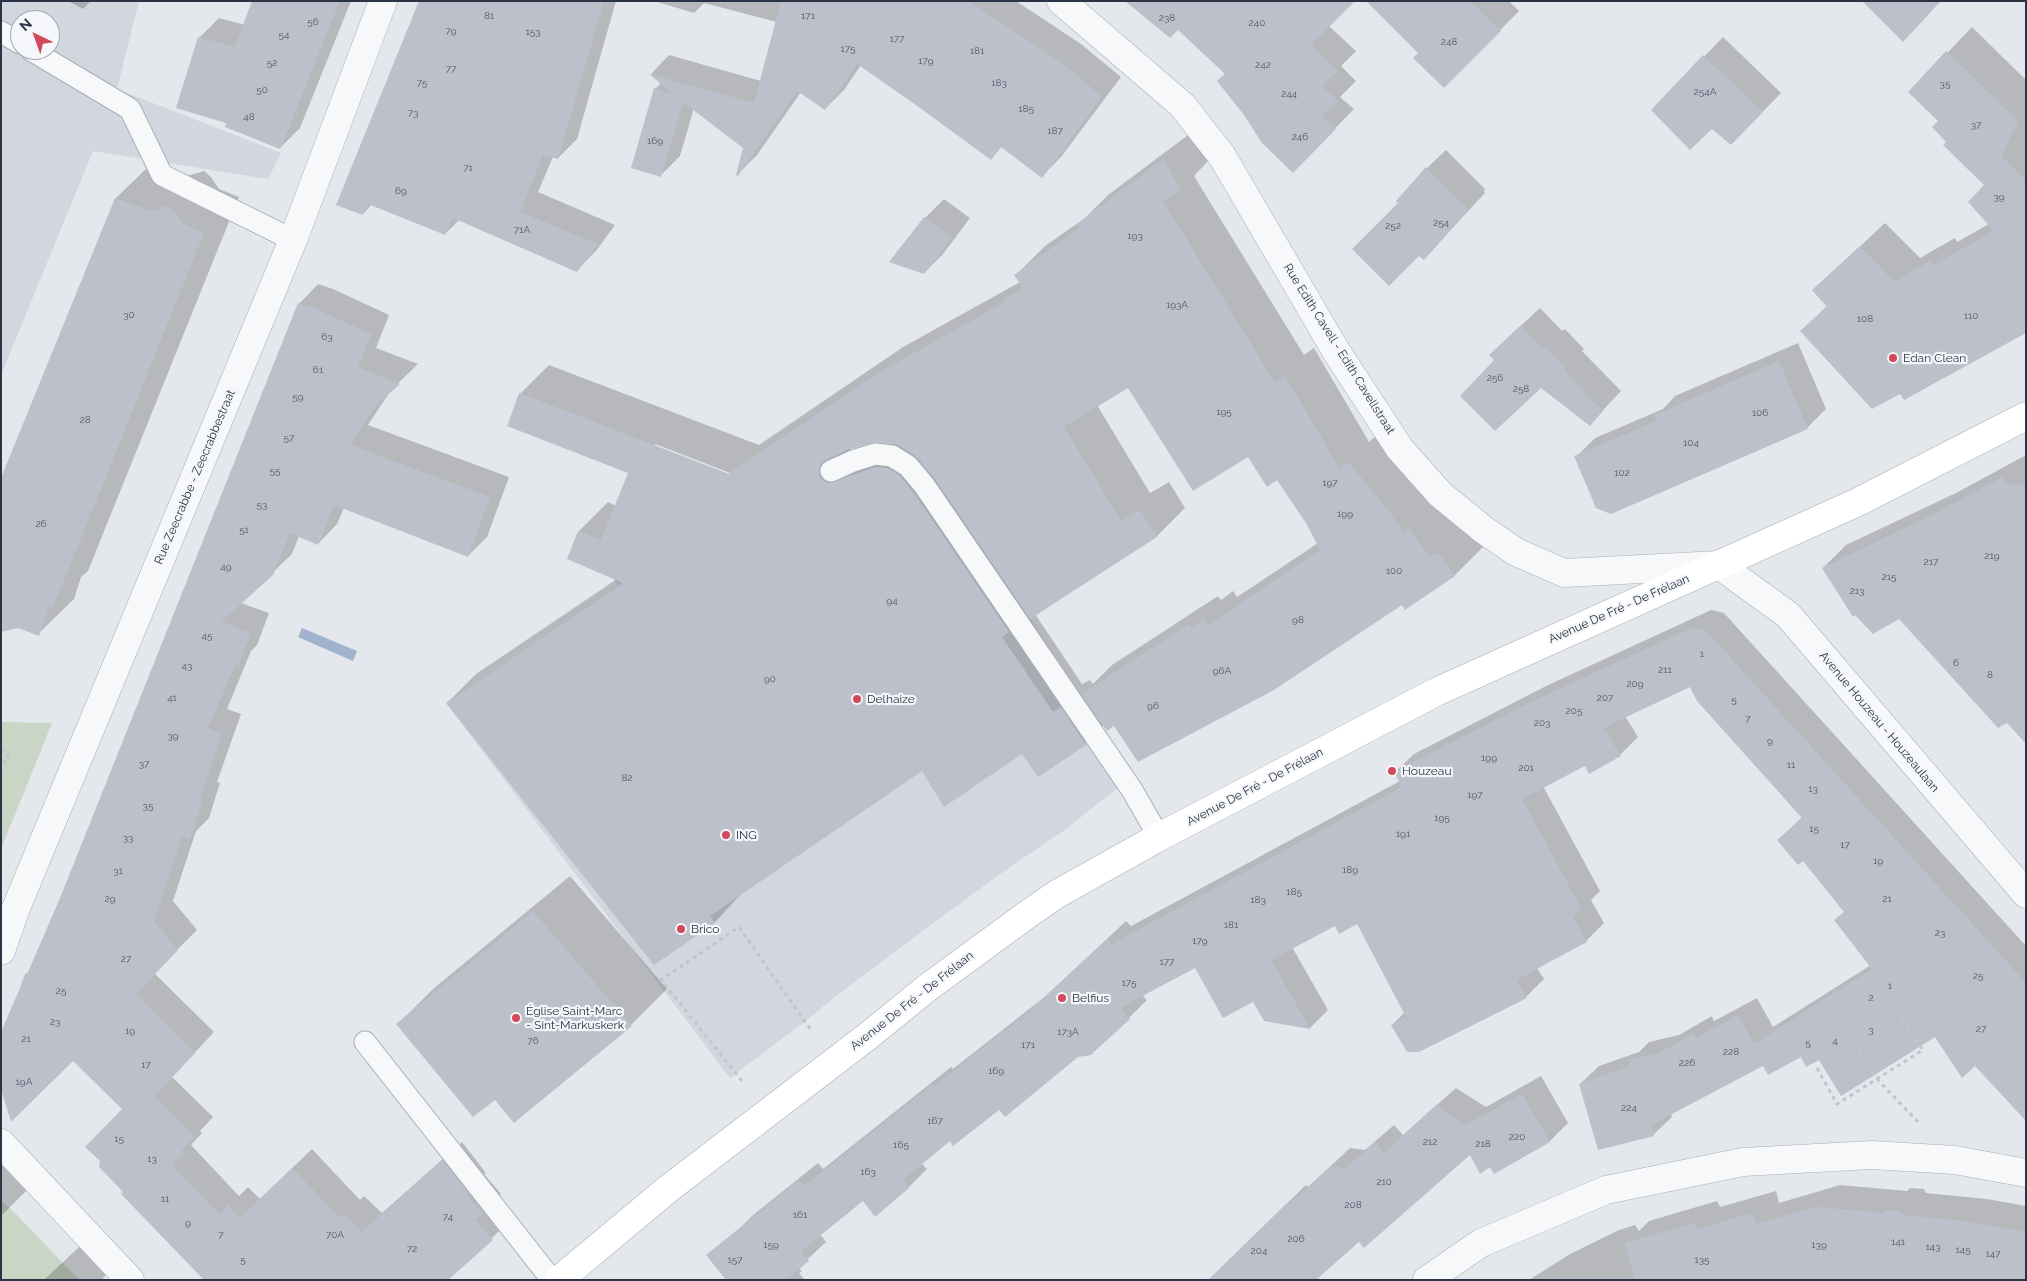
<!DOCTYPE html>
<html>
<head>
<meta charset="utf-8">
<style>
  body { margin:0 }
  #map { position:relative; width:2027px; height:1281px; overflow:hidden; background:#e4e7ec; font-family:Raleway,sans-serif }
  canvas { display:block }
  .frame { position:absolute; inset:0; border:2px solid #2b3445; pointer-events:none }
  .north { position:absolute; left:10px; top:10px; width:50px; height:50px; box-sizing:border-box; background:#f4f6f9; border:1px solid #a4a8b1; border-radius:50%; rotate:318deg; font-size:14px; font-weight:700; line-height:20px; text-align:center; color:#2b3445 }
  .north::after { content:''; display:block; margin:auto; width:18px; height:22px; background:#d1495b; clip-path:polygon(50% 0,100% 100%,50% 72%,0 100%) }
</style>
</head>
<body>
<div id="map">
<canvas width="2027" height="1281"></canvas>
<div class="frame"></div>
<div class="north">N</div>
</div>
<script>
const context = document.querySelector('canvas').getContext('2d');
context.lineJoin = 'round';
function fill(path, color) {
  context.fillStyle = color;
  context.fill(path, 'evenodd');
}
function shape(rows) {
  const path = new Path2D();
  for (const r of rows) {
    path.moveTo(r[0], r[1]);
    for (let i = 2; i < r.length; i += 2) path.lineTo(r[i], r[i + 1]);
  }
  return path;
}
function strokePath(path, color, width, dash) {
  context.strokeStyle = color;
  context.lineWidth = width;
  context.lineCap = dash ? 'butt' : 'round';
  context.setLineDash(dash || []);
  context.stroke(path);
}
function label(font, color, halo, rows, align = 'center') {
  context.font = font + ' Raleway,sans-serif';
  context.lineWidth = 4.5;
  context.setLineDash([]);
  context.textBaseline = 'middle';
  context.strokeStyle = halo;
  context.fillStyle = color;
  for (const [text, x, y, turn = 0] of rows) {
    context.save();
    context.translate(x, y);
    context.rotate((+turn || 0) * Math.PI / 180);
    context.textAlign = isNaN(turn) ? turn : align;
    if (halo) context.strokeText(text, 0, 0);
    context.fillText(text, 0, 0);
    context.restore();
  }
}
fill(shape([
  [1,1,139,1,117,89,281,153,268,179,93,151,1,375],
  [20,20,50,20,50,50,20,50],
  [873,376,951,489,1129,779,1066,829,1000,874,924,930,832,999,807,1020,730,1078,446,703,618,586,603,563]
]), '#d2d6de');
fill(shape([
  [1,722,52,723,1,849],
  [1,1200,18,1216,79,1280,1,1280]
]), '#c9d6c5');
fill(shape([
  [302,628,357,651,353,661,298,637]
]), '#9fb4cc');
fill(shape([
  [68,1,91,1,83,9],
  [254,1,351,1,300,128,280,148,228,122,199,38,219,18,245,25],
  [420,1,616,1,577,139,558,158,553,157,538,192,615,225,596,251,577,270,459,220,445,234,372,204,363,214],
  [654,1,1016,1,1081,44,1121,77,1061,157,1042,176,1002,146,991,158,861,65,844,90,825,109,801,92,757,155,738,174,744,147,694,108,680,156,661,175,655,89,661,83,651,74,669,55,761,81,777,22,704,3,694,13],
  [1368,1,1509,1,1519,11,1444,87,1420,53],
  [1157,25,1329,26,1356,51,1341,66,1356,81,1340,97,1354,109,1293,171,1226,73,1178,28],
  [1972,27,2026,80,2026,328,1901,392,1801,331,1828,305,1839,266,1885,223,1920,258,1955,238,1957,242,1989,224,1986,185,1948,142,1940,121,1910,92],
  [1723,37,1781,93,1750,125,1712,127,1653,110],
  [1192,132,1209,160,1194,176,1304,355,1314,348,1369,442,1378,434,1439,500,1459,529,1468,525,1483,547,1454,576,1402,604,1114,725,1104,725,1085,744,1039,776,1023,752,922,770,743,892,715,922,654,964,447,703,476,674,617,579,569,559,579,531,608,502,616,506,629,472,520,394,549,365,759,445,903,347,1020,282,1016,275,1045,246,1085,218,1108,195],
  [1128,386,1248,456,1277,478,1307,522,1318,543,1237,597,1233,591,1221,600,1218,596,1112,665,1093,684,1090,680,1082,684,1035,614,1156,537,1185,508,1169,482,1150,493,1097,405],
  [876,440,893,443,859,455,853,453,849,448],
  [655,444,735,475,735,477,655,446],
  [1446,150,1485,189,1484,191,1485,193,1442,239,1399,203,1427,168],
  [152,163,187,176,204,171,211,177,219,189,239,197,88,571,81,577,74,599,38,634,1,481,116,198],
  [944,199,970,218,943,254,924,273,925,218],
  [318,284,333,289,389,315,376,348,418,364,391,390,368,425,509,477,487,537,468,556,344,508,337,524,318,544,299,536,292,554,241,603,269,613,257,645,251,651,227,709,241,714,217,782,220,783,209,818,196,831,173,901,197,930,154,973,214,1032,172,1077,213,1117,200,1131,202,1133,191,1145,239,1196,248,1187,260,1199,312,1149,360,1200,364,1196,382,1213,462,1142,486,1173,484,1174,501,1194,494,1201,511,1220,447,1280,203,1280,205,1278,125,1192,124,1109,30,970,61,898,299,304],
  [1540,308,1562,331,1565,329,1584,349,1582,351,1621,391,1590,424,1541,386,1496,360,1510,336],
  [1798,343,1826,409,1807,428,1576,457,1595,438,1663,409,1675,396],
  [2026,455,2026,742,2007,721,1899,617,1823,568,1846,545,1956,493],
  [1711,610,1724,613,2026,946,2026,1120,1975,1065,1936,1035,1820,1058,1801,1056,1764,1064,1671,1113,1672,1117,1653,1135,1580,1084,1599,1066,1639,1052,1649,1042,1679,1035,1712,1016,1714,1021,1757,998,1773,1027,1871,965,1836,920,1845,911,1803,859,1779,840,1802,817,1691,685,1625,716,1638,737,1620,755,1585,764,1543,786,1600,891,1591,900,1604,923,1586,941,1537,968,1544,979,1526,997,1392,1025,1405,1012,1358,922,1335,924,1292,947,1328,1010,1310,1028,1264,1020,1254,1000,1196,966,1142,995,1147,1000,1129,1018,1077,1056,950,1140,921,1163,927,1169,909,1187,863,1199,820,1234,826,1242,798,1268,802,1271,799,1273,805,1280,728,1280,734,1234,752,1216,818,1163,823,1169,951,1067,953,1069,1047,995,1126,921,1131,926,1400,781,1395,772,1414,754,1546,686],
  [570,876,667,989,631,1025,514,1122,495,1098,398,1024,433,989],
  [1541,1076,1568,1123,1550,1141,1494,1173,1490,1166,1471,1153,1359,1240,1209,1280,1306,1185,1308,1187,1350,1148,1365,1150,1394,1125,1403,1135,1456,1088,1486,1107],
  [1,1163,28,1189,1,1216],
  [1840,1185,1907,1191,1910,1188,1924,1189,1926,1193,1987,1199,2026,1206,2026,1280,1529,1280,1570,1254,1619,1230,1635,1225,1639,1231,1649,1221,1717,1201,1720,1207,1776,1191,1779,1203],
  [80,1246,107,1274,101,1280,44,1280]
]), '#0003');
fill(shape([
  [252,1,340,1,280,149,225,127,226,123,176,108,198,37,235,47],
  [419,1,604,1,558,159,543,155,520,212,598,244,577,272,453,218,445,235,368,204,363,215,336,205],
  [781,1,968,1,1062,63,1102,97,1042,178,1001,147,991,160,916,105,857,64,825,110,797,91,738,176,736,175,743,148,683,102,661,177,631,168,654,88,674,95,649,74,754,103],
  [1125,1,1355,1,1311,45,1338,71,1322,86,1338,101,1322,117,1336,129,1293,173,1262,143,1244,115,1217,81,1225,74,1178,30,1170,38],
  [1366,1,1470,1,1501,31,1444,88,1413,58,1418,53],
  [1862,1,1941,1,1903,42],
  [1946,51,2018,121,2001,156,2026,181,2026,333,1904,400,1900,394,1872,409,1800,331,1827,307,1812,290,1860,246,1894,282,1930,261,1932,266,1994,231,1968,202,1984,185,1943,145,1946,142,1932,127,1938,121,1908,92],
  [1703,55,1763,112,1731,145,1712,129,1690,150,1651,110],
  [1163,159,1181,190,1163,201,1275,383,1285,376,1340,469,1348,462,1388,510,1404,533,1410,528,1429,557,1438,553,1455,576,1405,610,1402,605,1274,690,1138,762,1114,726,1107,731,1082,694,1189,624,1191,628,1204,619,1208,625,1320,550,1306,523,1277,480,1267,487,1248,457,1193,491,1128,388,1064,427,1121,521,1140,510,1157,537,1030,619,934,478,915,456,898,445,876,442,849,449,826,460,821,464,819,470,820,477,824,481,829,483,876,467,888,468,900,476,914,493,1009,632,1002,637,1053,712,1061,707,1086,745,1038,777,1022,754,944,807,922,771,710,916,715,923,654,965,446,703,623,583,567,559,578,531,601,540,628,473,507,426,519,393,729,474,873,376,1005,302,1002,301,1023,288,1014,275,1080,228,1077,224],
  [1426,167,1467,209,1466,211,1467,212,1424,260,1419,256,1389,286,1352,249,1398,203,1396,201],
  [115,198,151,211,167,206,176,213,183,224,204,233,65,578,52,608,49,607,39,636,18,628,1,632,1,478],
  [924,217,952,238,924,274,889,262],
  [298,303,313,308,371,334,358,367,400,384,375,406,350,445,490,497,468,557,334,505,318,545,290,533,273,575,221,622,251,633,238,666,235,665,208,728,222,733,199,802,202,803,190,839,182,837,154,921,178,950,136,994,195,1053,154,1097,195,1137,181,1151,184,1153,172,1165,219,1214,228,1205,240,1218,292,1168,340,1218,344,1214,362,1232,442,1160,468,1193,466,1194,483,1214,475,1220,493,1240,448,1280,204,1280,121,1194,123,1192,99,1167,100,1161,85,1147,122,1109,73,1061,11,1122,1,1089,1,1032,20,988,25,974,28,972,60,898],
  [1520,326,1543,349,1545,347,1566,368,1564,371,1603,411,1590,426,1541,388,1495,431,1460,396,1494,360,1489,355],
  [1779,361,1808,429,1611,514,1596,508,1574,456,1657,421,1655,415],
  [2003,477,2006,483,2026,485,2026,744,2007,723,1998,728,1899,619,1873,634,1855,615,1853,617,1822,568,1932,515],
  [1692,628,1706,631,2026,983,2026,1121,1975,1066,1962,1078,1935,1037,1841,1096,1819,1060,1806,1067,1801,1057,1768,1075,1763,1066,1651,1125,1654,1136,1598,1150,1579,1084,1631,1066,1629,1060,1659,1053,1693,1034,1696,1038,1738,1015,1754,1044,1872,969,1834,920,1844,912,1803,861,1798,865,1777,840,1802,818,1697,701,1690,687,1603,728,1621,756,1589,774,1585,766,1522,799,1582,910,1572,916,1587,942,1516,980,1527,998,1419,1052,1407,1052,1391,1025,1406,1017,1357,924,1339,934,1335,926,1271,960,1310,1029,1264,1021,1253,1002,1223,1018,1195,968,1120,1008,1130,1019,1095,1051,1091,1055,1078,1057,1005,1117,999,1110,953,1146,950,1141,903,1180,909,1188,875,1217,863,1201,801,1251,809,1261,786,1280,726,1280,706,1255,799,1180,804,1186,933,1084,934,1086,1027,1013,1107,939,1112,944,1402,787,1394,772,1527,704],
  [533,911,632,1026,514,1123,495,1100,473,1117,396,1024],
  [1522,1094,1550,1142,1494,1174,1490,1167,1480,1174,1470,1155,1364,1248,1359,1242,1316,1280,1208,1280,1287,1203,1289,1204,1331,1166,1346,1168,1375,1142,1384,1153,1436,1105,1466,1125],
  [1816,1207,1883,1213,1886,1210,1901,1211,1904,1215,1964,1221,2026,1232,2026,1280,1635,1280,1625,1243,1695,1223,1697,1229,1753,1213,1756,1224]
]), '#bbc0ca');
const service = shape([
  [1,32,20,43],
  [31,50,130,109,162,175,293,240],
  [831,471,853,461,875,454,892,456,908,466,924,485,1132,790,1159,837],
  [365,1042,552,1280]
]);
const minor = shape([
  [1,951,16,908,293,240,383,1],
  [1,1143,130,1280],
  [1427,1280,1481,1243,1606,1190,1743,1162,1872,1155,1955,1160,2026,1173]
]);
const tertiary = shape([
  [1061,1,1182,105,1222,156,1336,351,1400,449,1440,494,1484,530,1516,552,1564,573,1719,565,1788,615,2026,894]
]);
const secondary = shape([
  [559,1280,668,1189,868,1036,927,988,1028,914,1057,894,1159,837,1436,692,1858,502,2026,416]
]);
strokePath(service, '#a9aeb7', 23);
strokePath(minor, '#a9aeb7', 29);
strokePath(tertiary, '#a9aeb7', 29);
strokePath(secondary, '#a9aeb7', 29);
strokePath(shape([
  [1,748,8,755,1,771],
  [1855,1045,1876,1078,1919,1123],
  [1817,1068,1837,1104,1923,1050,1899,1016],
  [742,1081,661,980,739,927,810,1029]
]), '#c2c5cb', 3, [4, 4]);
strokePath(service, '#f7f8fa', 21);
strokePath(minor, '#f7f8fa', 28);
strokePath(tertiary, '#f7f8fa', 28);
strokePath(secondary, '#fff', 28);
for (const [x, y, r, color] of [
  [1893,358,5,"#d1495b"],
  [857,699,5,"#d1495b"],
  [1392,771,5,"#d1495b"],
  [726,835,5,"#d1495b"],
  [681,929,5,"#d1495b"],
  [1062,998,5,"#d1495b"],
  [516,1018,5,"#d1495b"]
]) {
  const dot = new Path2D();
  dot.arc(x, y, r, 0, 2 * Math.PI);
  context.fillStyle = color;
  context.fill(dot);
  strokePath(dot, '#f4f6f9', 2);
}
label('10px', '#4f5766', null, [
  ["81",489,16],
  ["171",808,16],
  ["238",1167,18],
  ["56",313,22],
  ["240",1257,23],
  ["79",451,31],
  ["153",533,32],
  ["54",284,35],
  ["177",897,39],
  ["248",1449,42],
  ["175",848,49],
  ["181",977,51],
  ["179",926,61],
  ["52",272,63],
  ["242",1263,65],
  ["77",451,69],
  ["75",422,83],
  ["183",999,83],
  ["35",1945,84],
  ["50",262,90],
  ["254A",1705,92],
  ["244",1289,94],
  ["185",1026,109],
  ["73",413,113],
  ["48",249,117],
  ["37",1976,125],
  ["187",1055,131],
  ["246",1300,137],
  ["169",655,141],
  ["71",468,168],
  ["69",401,191],
  ["39",1999,197],
  ["254",1441,223],
  ["252",1393,226],
  ["71A",522,230],
  ["193",1135,236],
  ["193A",1177,305],
  ["30",129,315],
  ["110",1971,316],
  ["108",1865,319],
  ["63",327,337],
  ["61",318,370],
  ["256",1495,378],
  ["258",1521,389],
  ["59",298,397],
  ["195",1224,412],
  ["106",1760,413],
  ["28",85,420],
  ["57",289,438],
  ["104",1691,443],
  ["55",275,471],
  ["102",1622,473],
  ["197",1330,483],
  ["53",262,505],
  ["199",1345,514],
  ["26",41,524],
  ["51",244,530],
  ["219",1992,556],
  ["217",1931,562],
  ["49",226,567],
  ["100",1394,571],
  ["215",1889,577],
  ["213",1857,591],
  ["94",892,601],
  ["98",1298,620],
  ["45",207,636],
  ["1",1702,654],
  ["6",1956,663],
  ["43",187,666],
  ["211",1665,670],
  ["96A",1222,671],
  ["8",1990,675],
  ["90",770,679],
  ["209",1635,684],
  ["41",172,698],
  ["207",1605,698],
  ["5",1734,700],
  ["96",1153,706],
  ["205",1574,711],
  ["7",1748,719],
  ["203",1542,723],
  ["39",173,736],
  ["9",1770,741],
  ["199",1489,758],
  ["37",144,764],
  ["11",1791,765],
  ["201",1526,768],
  ["82",627,778],
  ["13",1813,789],
  ["197",1475,795],
  ["35",148,806],
  ["195",1442,818],
  ["15",1814,829],
  ["191",1403,834],
  ["33",128,838],
  ["17",1845,845],
  ["19",1878,861],
  ["189",1350,870],
  ["31",118,871],
  ["185",1294,892],
  ["29",110,899],
  ["21",1887,899],
  ["183",1258,900],
  ["181",1231,925],
  ["23",1940,933],
  ["179",1200,941],
  ["27",126,959],
  ["177",1167,962],
  ["25",1978,976],
  ["175",1129,983],
  ["1",1890,986],
  ["25",61,991],
  ["2",1871,998],
  ["23",55,1022],
  ["27",1981,1029],
  ["3",1871,1030],
  ["19",130,1031],
  ["173A",1068,1032],
  ["21",26,1039],
  ["76",533,1041],
  ["4",1835,1041],
  ["5",1808,1043],
  ["171",1028,1045],
  ["228",1731,1052],
  ["226",1687,1063],
  ["17",146,1065],
  ["169",996,1071],
  ["19A",24,1082],
  ["224",1629,1108],
  ["167",935,1121],
  ["220",1517,1137],
  ["15",119,1139],
  ["212",1430,1142],
  ["218",1483,1144],
  ["165",901,1145],
  ["13",152,1159],
  ["163",868,1172],
  ["210",1384,1182],
  ["11",165,1199],
  ["208",1353,1205],
  ["161",800,1215],
  ["74",448,1217],
  ["9",188,1223],
  ["7",221,1235],
  ["70A",335,1235],
  ["206",1296,1239],
  ["141",1898,1242],
  ["159",771,1245],
  ["139",1819,1245],
  ["143",1933,1247],
  ["72",412,1249],
  ["145",1963,1250],
  ["204",1259,1251],
  ["147",1993,1254],
  ["5",243,1260],
  ["157",735,1260],
  ["135",1702,1260]
]);
label('12px', '#2b3445', '#f4f6f9', [
  ["Rue Edith Cavell - Edith Cavellstraat",1339,349,58],
  ["Rue Zeecrabbe - Zeecrabbestraat",195,477,-67],
  ["Avenue De Fré - De Frélaan",1619,609,-24],
  ["Avenue Houzeau - Houzeaulaan",1879,722,50],
  ["Avenue De Fré - De Frélaan",1255,787,-28],
  ["Avenue De Fré - De Frélaan",912,1001,-38]
]);
label('12px', '#2b3445', '#f4f6f9', [
  ["Edan Clean",1903,358],
  ["Delhaize",867,699],
  ["Houzeau",1402,771],
  ["ING",736,835],
  ["Brico",691,929],
  ["Belfius",1072,998],
  ["Église Saint-Marc",526,1011],
  ["- Sint-Markuskerk",526,1025]
], 'left');
</script>
</body>
</html>
